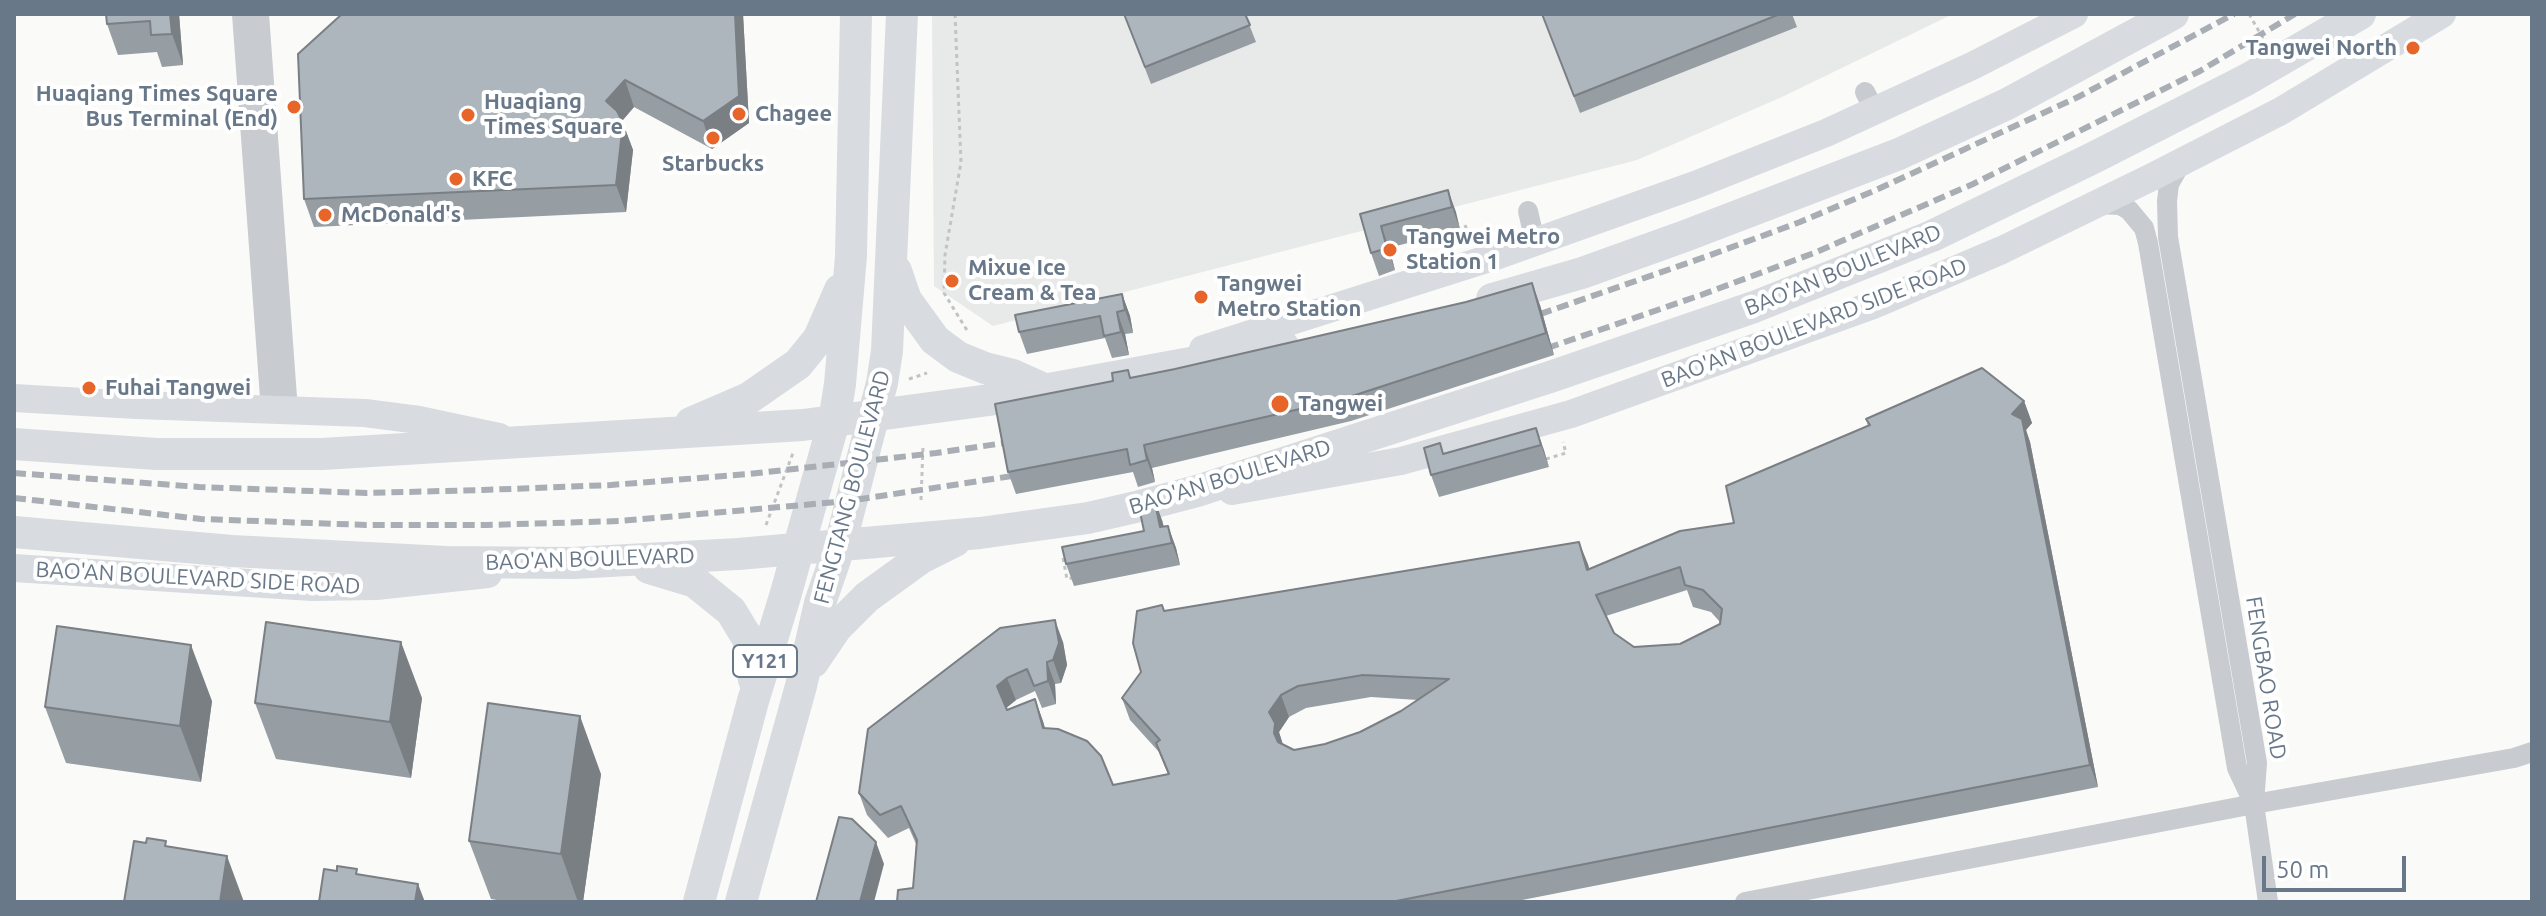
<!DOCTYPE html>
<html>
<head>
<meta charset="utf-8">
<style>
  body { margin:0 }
  #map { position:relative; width:2546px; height:916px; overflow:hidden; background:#fafaf8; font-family:Ubuntu,sans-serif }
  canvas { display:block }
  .frame { position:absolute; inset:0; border:16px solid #687889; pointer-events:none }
  .scale { position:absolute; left:2262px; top:856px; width:144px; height:36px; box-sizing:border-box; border:4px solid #687889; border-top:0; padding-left:10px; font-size:24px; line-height:28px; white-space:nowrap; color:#687889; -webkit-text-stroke:6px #fff; paint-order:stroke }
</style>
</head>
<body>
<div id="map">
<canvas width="2546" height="916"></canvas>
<div class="frame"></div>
<div class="scale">50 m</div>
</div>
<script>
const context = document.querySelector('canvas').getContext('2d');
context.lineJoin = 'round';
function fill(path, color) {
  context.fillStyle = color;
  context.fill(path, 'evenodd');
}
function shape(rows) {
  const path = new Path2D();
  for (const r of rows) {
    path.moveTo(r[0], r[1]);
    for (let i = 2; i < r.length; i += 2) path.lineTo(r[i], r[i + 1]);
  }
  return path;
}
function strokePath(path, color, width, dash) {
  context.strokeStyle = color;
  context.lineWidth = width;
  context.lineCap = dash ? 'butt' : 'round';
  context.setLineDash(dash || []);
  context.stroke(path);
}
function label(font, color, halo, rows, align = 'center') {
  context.font = font + ' Ubuntu,sans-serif';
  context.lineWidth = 8;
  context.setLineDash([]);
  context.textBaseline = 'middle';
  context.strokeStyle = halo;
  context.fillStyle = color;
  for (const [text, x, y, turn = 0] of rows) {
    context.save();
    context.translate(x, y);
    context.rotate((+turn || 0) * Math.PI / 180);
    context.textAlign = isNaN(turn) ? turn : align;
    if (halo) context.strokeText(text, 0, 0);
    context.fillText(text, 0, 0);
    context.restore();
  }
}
fill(shape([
  [932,14,1953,14,1782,97,1637,160,993,326,934,286]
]), '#e8e9e9');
strokePath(shape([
  [955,14,961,162,945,255,944,293,968,332],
  [2249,14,2264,40],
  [1465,225,1470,240],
  [909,379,927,373],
  [1546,459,1566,453,1563,442],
  [921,500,923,447],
  [766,525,793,453],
  [1063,558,1067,579,1072,578]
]), '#c1c4c6', 3, [4, 4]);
strokePath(shape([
  [242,14,271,411],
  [259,14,288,411],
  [1865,92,1875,111],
  [2181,163,2169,184,2167,201,2168,237,2257,763,2254,804,2268,902],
  [2098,204,2120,205,2129,210,2144,228,2148,243,2237,768,2254,804],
  [1528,211,1535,242],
  [1745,902,2254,804,2514,758,2532,752]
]), '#c8cbcf', 20);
strokePath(shape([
  [1203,349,1490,258,1695,185,1826,133,1972,66,2074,14],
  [14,398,136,405,365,413,419,420,499,437],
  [1232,491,1401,461,1571,414,1873,305,2002,250,2152,177,2281,111,2442,14],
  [14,568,312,587,376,586,488,574]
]), '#d8dce0', 28);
strokePath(shape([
  [896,271,906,300,935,340,958,357,985,368,1013,375,1044,389],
  [1492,299,1582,273,1685,236,1899,154,2007,104,2173,14],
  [691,423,749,398,798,364,819,338,840,290],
  [14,444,156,454,322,454,803,425,989,400,1283,346],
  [14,532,232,551,446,562,573,563,738,554,980,533,1088,518,1140,506,1197,491,1550,377,1754,307,1932,236,2093,158,2246,80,2360,14],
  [649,568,695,582,731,611,748,639,754,680],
  [813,662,836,628,867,597,921,558,955,541],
  [699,902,753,701,786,593,834,421,840,384,851,256,856,14],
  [741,902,801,686,820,603,840,545,882,383,887,351,902,14]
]), '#d8dce0', 32);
strokePath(shape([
  [1523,320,1705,257,1800,222,1876,190,2078,97,2234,14],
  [1530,354,1701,295,1814,253,1973,184,2200,71,2295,14],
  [14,473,199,487,366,493,483,490,611,485,749,474,936,453,1025,440],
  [14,498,201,519,366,525,487,525,620,521,758,509,848,501,1032,473]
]), '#a8aeb4', 6, [12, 6]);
fill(shape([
  [179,14,183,65,162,67,157,52,118,55,107,24],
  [342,14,743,14,749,123,712,149,634,107,622,121,633,150,626,212,314,227,304,199],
  [1124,14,1245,14,1256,42,1151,84],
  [1542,14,1792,14,1797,27,1580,113],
  [1448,190,1460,229,1389,248,1395,270,1379,276,1371,253,1360,214],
  [1122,294,1130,316,1133,333,1125,334,1129,355,1112,358,1105,338,1027,354,1019,332],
  [1540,305,1554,355,1351,421,1152,468,1155,482,1138,487,1133,472,1016,494,1008,472,1131,378],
  [2024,401,2032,423,2026,430,2030,442,2098,787,1512,902,897,902,913,888,916,844,909,828,888,838,867,815,859,793,868,729,1063,642,1067,665,1061,683,1055,684,1056,704,1042,708,1035,691,1016,700,1006,708,1007,710,1035,699,1045,728,1113,785,1168,774,1159,752,1130,720,1122,698,1141,672,1164,611,1588,564,1589,569,1734,523,1868,426,1866,419],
  [1687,590,1693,607,1711,612,1720,622,1720,624,1680,644,1634,647,1614,633,1606,616],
  [1371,697,1418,700,1401,711,1360,732,1325,744,1294,750,1283,745,1279,732,1289,717,1306,708],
  [1536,428,1549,467,1439,497,1431,475,1444,453],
  [1162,520,1164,527,1168,526,1176,548,1180,565,1074,586,1066,564,1144,531],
  [422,698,411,778,276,759,255,703],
  [212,701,201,782,66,763,45,707],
  [601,774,583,902,509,902,491,899,469,841]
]), '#969da3');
fill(shape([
  [170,14,179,14,183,65,172,34],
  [735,14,743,14,749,123,712,149,703,121],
  [625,80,634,107,616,128,606,101],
  [623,123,633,150,626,212,616,185],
  [1448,190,1456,212,1460,229,1452,207],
  [1381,226,1389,248,1395,270,1387,248],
  [1532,283,1540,305,1554,355,1546,333],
  [1122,294,1130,316,1133,333,1125,310],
  [1117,312,1125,334,1129,355,1121,332],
  [2024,401,2032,423,2026,430,2030,442,2098,787,2090,765,2012,414],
  [1536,428,1544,450,1549,467,1541,445],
  [1144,445,1152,468,1155,482,1147,460],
  [1154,498,1162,520,1167,544,1160,527],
  [1168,526,1176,548,1180,565,1172,543],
  [1579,542,1588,564,1595,592,1587,570],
  [1055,620,1063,642,1067,665,1061,683,1053,660],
  [401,642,422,698,411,778,390,722],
  [191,645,212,701,201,782,180,726],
  [1047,662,1055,684,1056,704,1048,681],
  [1007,678,1016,700,1005,709,997,686],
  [1281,695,1289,717,1279,732,1283,745,1282,755,1274,733,1269,712],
  [1035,699,1043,721,1051,750,1043,728],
  [580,716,601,774,583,902,578,902,561,854],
  [876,842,884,864,874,902,860,902],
  [227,856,244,902,220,902],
  [418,884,425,902,415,902]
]), '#7a7f84');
const building = shape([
  [106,14,170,14,172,34,151,35,150,21,107,24,106,14],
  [342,14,735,14,739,96,703,121,625,80,606,101,617,111,623,123,616,185,304,199,298,54,342,14],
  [1124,14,1245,14,1250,25,1145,67,1124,14],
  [1542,14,1780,14,1574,96,1542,14],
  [1448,190,1452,207,1381,226,1387,248,1371,253,1360,214,1448,190],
  [1532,283,1546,333,1343,399,1144,445,1147,460,1130,465,1127,449,1008,472,995,404,1113,381,1112,373,1128,370,1130,378,1175,369,1466,302,1532,283],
  [1122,294,1125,310,1117,312,1121,332,1104,336,1100,316,1019,332,1015,315,1122,294],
  [1982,368,2024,401,2012,414,2022,419,2090,765,1391,902,897,902,898,890,913,888,917,840,901,806,880,815,859,793,868,729,1000,628,1055,620,1059,643,1053,660,1047,662,1048,681,1034,686,1027,669,1007,678,997,686,1007,710,1035,699,1043,728,1058,729,1087,741,1101,756,1113,785,1169,774,1156,743,1160,740,1122,698,1141,672,1133,643,1137,611,1162,605,1164,611,1579,542,1587,570,1680,531,1734,523,1726,486,1870,425,1866,419,1982,368],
  [1680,567,1685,585,1703,590,1722,609,1720,624,1680,644,1634,647,1614,633,1596,595,1680,567],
  [1363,675,1449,679,1401,711,1360,732,1325,744,1294,750,1278,742,1274,733,1275,723,1269,712,1281,695,1298,686,1363,675],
  [1536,428,1541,445,1431,475,1424,448,1440,443,1443,454,1536,428],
  [1154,498,1160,527,1168,526,1172,543,1066,564,1062,547,1144,531,1138,502,1154,498],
  [266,622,401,642,390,722,255,703,266,622],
  [57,626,191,645,180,726,45,707,57,626],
  [488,703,580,716,561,854,469,841,488,703],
  [839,817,852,819,876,842,860,902,816,902,839,817],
  [147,838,166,841,165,846,227,856,220,902,124,902,134,841,146,843,147,838],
  [337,866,357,869,356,874,418,884,415,902,319,902,324,869,337,871,337,866]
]);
fill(building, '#aeb6bd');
strokePath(building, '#7a7f84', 2);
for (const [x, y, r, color] of [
  [2413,48,8,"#e86529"],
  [294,107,8,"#e86529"],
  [739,114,8,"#e86529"],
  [468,115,8,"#e86529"],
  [713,138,8,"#e86529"],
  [456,179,8,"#e86529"],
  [325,215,8,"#e86529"],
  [1390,250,8,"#e86529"],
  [952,281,8,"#e86529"],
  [1201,297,8,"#e86529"],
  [89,388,8,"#e86529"],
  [1280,404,10,"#e86529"]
]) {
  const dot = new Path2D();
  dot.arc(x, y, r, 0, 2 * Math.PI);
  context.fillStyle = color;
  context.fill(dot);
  strokePath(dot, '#fff', 3);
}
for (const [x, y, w] of [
  [765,661,64]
]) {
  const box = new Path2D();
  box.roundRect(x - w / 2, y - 16, w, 32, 6);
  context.fillStyle = '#fff';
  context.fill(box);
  strokePath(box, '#687889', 2);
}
label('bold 20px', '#687889', null, [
  ["Y121",765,661]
]);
label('bold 22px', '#687889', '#fff', [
  ["Tangwei North",2397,48,"right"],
  ["Huaqiang Times Square",278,94,"right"],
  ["Bus Terminal (End)",278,119,"right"],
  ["Huaqiang",484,102],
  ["Times Square",484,127],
  ["Chagee",755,114],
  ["Starbucks",713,164,"center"],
  ["KFC",472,179],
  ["McDonald's",341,215],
  ["Tangwei Metro",1406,237],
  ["Station 1",1406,262],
  ["Mixue Ice",968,268],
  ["Cream & Tea",968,293],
  ["Tangwei",1217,284],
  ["Metro Station",1217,309],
  ["Fuhai Tangwei",105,388],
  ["Tangwei",1298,404]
], 'left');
label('22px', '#687889', '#fff', [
  ["BAO'AN BOULEVARD",1843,270,-22],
  ["BAO'AN BOULEVARD SIDE ROAD",1814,323,-21],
  ["BAO'AN BOULEVARD",1230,477,-17],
  ["FENGTANG BOULEVARD",852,487,-75],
  ["BAO'AN BOULEVARD",590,559,-2],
  ["BAO'AN BOULEVARD SIDE ROAD",198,578,3],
  ["FENGBAO ROAD",2266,678,81]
]);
</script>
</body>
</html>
